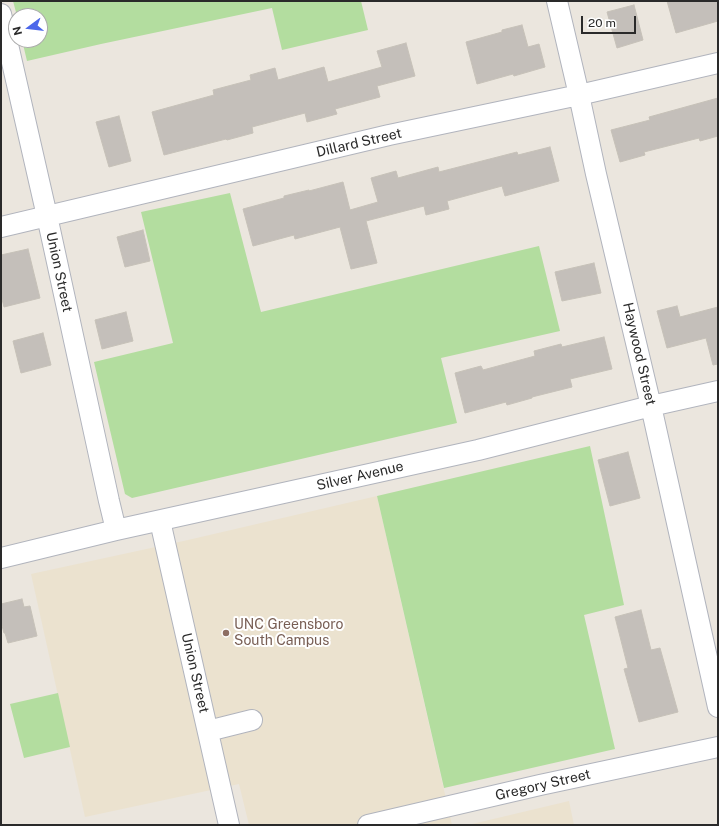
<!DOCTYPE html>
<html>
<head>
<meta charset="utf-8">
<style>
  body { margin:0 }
  #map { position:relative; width:719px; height:826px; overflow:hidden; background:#ebe6de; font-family:"Public Sans",sans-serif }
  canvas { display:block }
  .frame { position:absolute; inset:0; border:2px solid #2a2a2a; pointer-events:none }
  .north { position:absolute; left:8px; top:8px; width:40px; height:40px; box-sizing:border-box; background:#fff; border:1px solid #aaa; border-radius:50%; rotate:255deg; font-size:11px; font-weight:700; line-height:16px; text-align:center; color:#2a2a2a }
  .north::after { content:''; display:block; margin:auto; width:14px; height:18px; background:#4c67ea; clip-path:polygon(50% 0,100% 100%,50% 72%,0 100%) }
  .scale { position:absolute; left:581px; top:16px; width:55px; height:18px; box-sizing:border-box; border:2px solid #2a2a2a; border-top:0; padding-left:5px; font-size:12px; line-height:14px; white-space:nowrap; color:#2a2a2a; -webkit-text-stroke:3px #fff; paint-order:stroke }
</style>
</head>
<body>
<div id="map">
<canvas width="719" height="826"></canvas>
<div class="frame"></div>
<div class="north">N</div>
<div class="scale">20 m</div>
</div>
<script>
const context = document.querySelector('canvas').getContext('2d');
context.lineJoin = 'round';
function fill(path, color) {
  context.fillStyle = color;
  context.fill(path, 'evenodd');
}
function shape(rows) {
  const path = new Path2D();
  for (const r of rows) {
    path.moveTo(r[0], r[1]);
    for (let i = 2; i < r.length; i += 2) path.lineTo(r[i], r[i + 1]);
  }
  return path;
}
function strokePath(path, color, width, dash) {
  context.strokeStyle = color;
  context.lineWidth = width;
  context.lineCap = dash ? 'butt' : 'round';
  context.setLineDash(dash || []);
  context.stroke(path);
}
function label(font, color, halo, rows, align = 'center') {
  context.font = font + ' "Public Sans",sans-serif';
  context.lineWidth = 4;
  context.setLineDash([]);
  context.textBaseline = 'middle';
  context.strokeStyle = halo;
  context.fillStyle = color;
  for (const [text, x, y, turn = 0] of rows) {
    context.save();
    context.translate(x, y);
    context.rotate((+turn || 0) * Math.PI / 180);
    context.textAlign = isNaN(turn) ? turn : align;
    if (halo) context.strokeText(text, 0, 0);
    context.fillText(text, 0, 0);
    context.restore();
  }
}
fill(shape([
  [377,496,452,825,249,825,239,784,85,817,31,574,188,540],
  [569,801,574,825,468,825]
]), '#ebe2cf');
fill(shape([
  [13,1,361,1,368,30,282,50,272,8,101,44,27,61,22,40,40,40,40,16,17,16],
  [230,193,261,312,539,246,560,331,441,358,457,423,132,498,125,494,94,362,173,343,141,212],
  [590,446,624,605,584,615,615,749,444,788,377,496],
  [58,693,70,747,24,758,10,704]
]), '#b3dd9f');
const building = shape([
  [667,1,718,1,718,21,676,33,667,1],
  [634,5,643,40,617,48,607,12,634,5],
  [522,25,528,47,539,44,545,67,514,76,513,74,477,84,466,42,502,32,502,30,522,25],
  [406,43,415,76,377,86,380,97,335,109,337,114,307,122,305,113,252,127,253,133,227,140,226,139,164,155,152,112,214,95,213,90,251,80,250,75,275,68,278,80,324,67,328,82,382,67,377,51,406,43],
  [718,98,718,136,700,141,699,138,644,152,645,155,620,162,611,130,650,120,649,117,718,98],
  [119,116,131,161,109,167,96,122,119,116],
  [550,147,559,181,505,196,502,186,447,201,449,209,426,215,424,206,366,221,377,263,351,269,340,227,295,239,294,235,253,246,243,209,284,198,284,196,309,190,309,191,343,182,350,210,378,202,371,178,396,171,398,178,438,167,439,172,517,152,518,155,550,147],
  [143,230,150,261,125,267,117,237,143,230],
  [28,249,40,298,4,307,1,295,1,255,28,249],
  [594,263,601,293,562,301,555,272,594,263],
  [677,306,680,317,718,307,718,364,713,365,706,338,667,348,657,311,677,306],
  [126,312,133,341,102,349,95,320,126,312],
  [43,333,51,365,21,373,13,341,43,333],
  [604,337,612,369,570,379,572,387,532,397,532,398,507,405,506,402,465,413,455,373,481,366,483,370,535,356,534,351,561,344,562,347,604,337],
  [628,452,640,498,610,506,598,460,628,452],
  [22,599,24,607,30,606,37,636,8,643,5,633,4,633,1,622,1,604,22,599],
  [641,610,651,650,660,648,678,712,639,722,624,669,628,668,615,617,641,610]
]);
fill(building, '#c4bfba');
strokePath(building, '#c6c1b8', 1);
const minor = shape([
  [557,1,579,95,596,174,651,406,718,707],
  [1,14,47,216,109,501,116,530],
  [1,227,389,135,579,95,718,63],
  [160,521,229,825],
  [1,558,116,530,478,450,651,406,718,391],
  [208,731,252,720],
  [368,825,540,785,718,747]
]);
strokePath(minor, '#b1b4bd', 22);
strokePath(minor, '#fff', 20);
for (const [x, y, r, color] of [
  [226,633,4,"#8d6e63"]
]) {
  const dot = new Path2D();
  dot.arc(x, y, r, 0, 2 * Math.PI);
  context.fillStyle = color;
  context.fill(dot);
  strokePath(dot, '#fff', 1.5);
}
label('14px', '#2a2a2a', '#fff', [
  ["Dillard Street",359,143,-13],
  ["Union Street",59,272,78],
  ["Haywood Street",639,354,77],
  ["Silver Avenue",360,476,-13],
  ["Union Street",195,673,77],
  ["Gregory Street",543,785,-13]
]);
label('14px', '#785e54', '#fff', [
  ["UNC Greensboro",234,625],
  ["South Campus",234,641]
], 'left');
</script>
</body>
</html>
